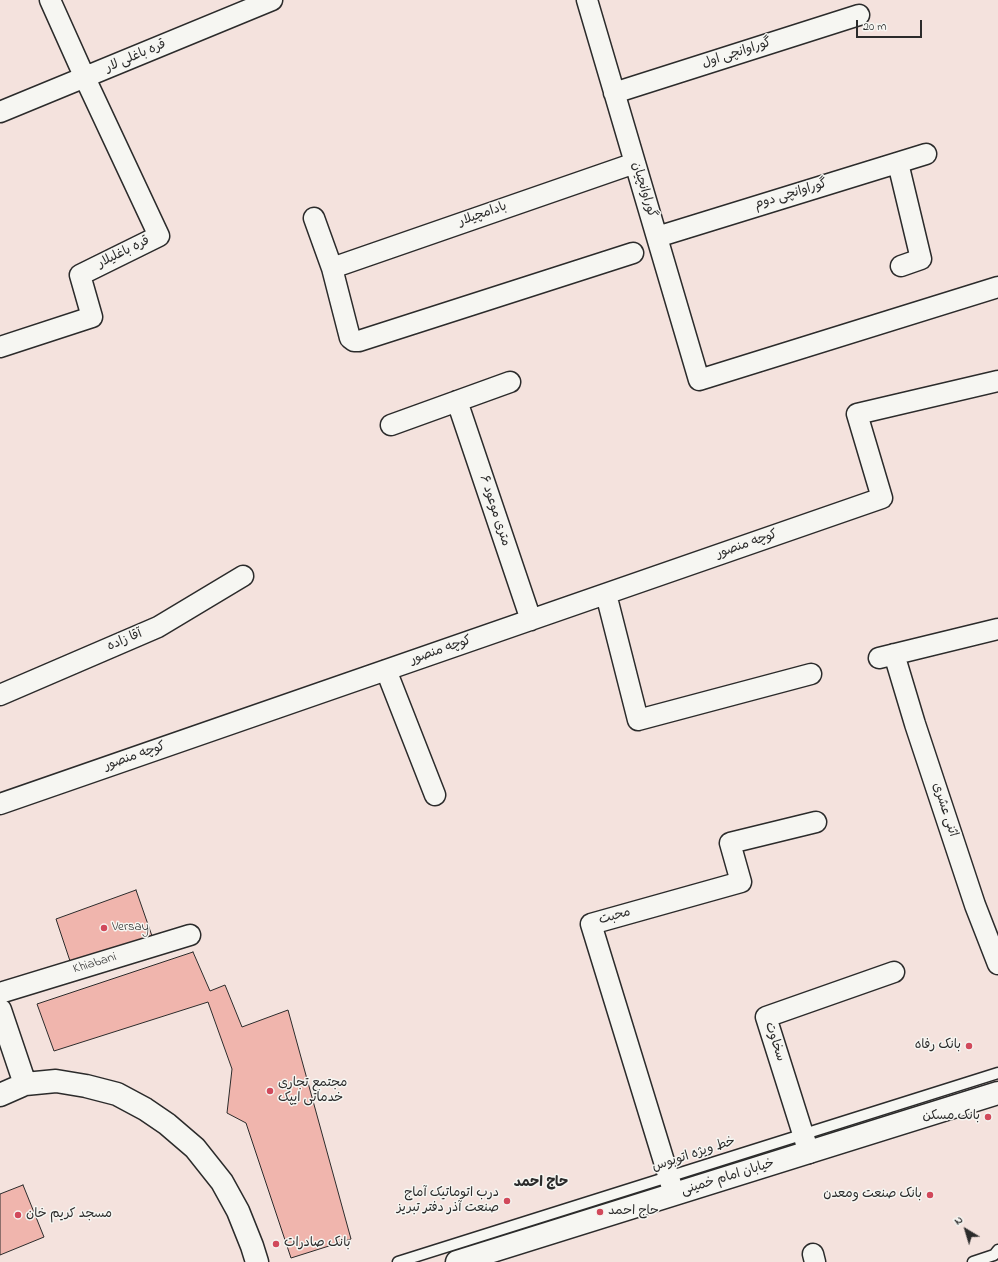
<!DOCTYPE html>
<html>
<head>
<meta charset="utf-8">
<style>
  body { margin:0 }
  #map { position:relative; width:998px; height:1262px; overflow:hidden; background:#f4e2dd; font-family:"Indie Flower",sans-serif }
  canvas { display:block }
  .north { position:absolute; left:946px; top:1210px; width:40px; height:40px; -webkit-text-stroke:3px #f6f6f2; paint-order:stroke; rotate:322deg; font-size:11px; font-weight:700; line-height:16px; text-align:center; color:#2b2b2b }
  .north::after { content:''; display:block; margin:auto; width:14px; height:18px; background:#2b2b2b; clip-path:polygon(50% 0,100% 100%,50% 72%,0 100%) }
  .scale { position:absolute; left:856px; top:20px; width:66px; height:18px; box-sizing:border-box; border:2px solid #2b2b2b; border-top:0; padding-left:5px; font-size:12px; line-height:14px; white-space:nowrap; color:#2b2b2b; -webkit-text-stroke:3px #f6f6f2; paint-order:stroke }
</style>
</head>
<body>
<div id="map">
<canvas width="998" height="1262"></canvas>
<div class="north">N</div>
<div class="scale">20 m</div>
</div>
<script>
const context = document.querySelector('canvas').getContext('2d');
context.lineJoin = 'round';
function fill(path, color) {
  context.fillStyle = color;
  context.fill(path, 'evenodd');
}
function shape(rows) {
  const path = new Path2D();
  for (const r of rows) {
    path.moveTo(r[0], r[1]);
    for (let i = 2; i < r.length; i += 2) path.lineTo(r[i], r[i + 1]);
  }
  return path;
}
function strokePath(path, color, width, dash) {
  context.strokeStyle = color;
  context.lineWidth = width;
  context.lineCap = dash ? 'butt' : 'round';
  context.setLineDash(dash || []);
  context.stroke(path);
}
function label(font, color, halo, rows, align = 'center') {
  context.font = font + ' "Indie Flower","Playpen Sans Arabic",sans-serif';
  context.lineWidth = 3;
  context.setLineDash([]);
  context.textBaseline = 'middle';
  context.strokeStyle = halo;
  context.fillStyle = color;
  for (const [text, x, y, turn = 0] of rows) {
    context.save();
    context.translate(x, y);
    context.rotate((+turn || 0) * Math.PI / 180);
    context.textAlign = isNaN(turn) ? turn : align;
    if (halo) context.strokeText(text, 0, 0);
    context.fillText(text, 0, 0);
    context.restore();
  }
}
const building = shape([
  [136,890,152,936,70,961,56,919,136,890],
  [193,952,210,991,225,985,242,1027,288,1010,351,1239,291,1258,246,1123,227,1113,232,1069,208,1002,54,1051,37,1004,193,952],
  [23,1185,44,1237,0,1255,0,1194,23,1185]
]);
fill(building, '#f0b5ad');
strokePath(building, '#2b2b2b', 1);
const lane = shape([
  [398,1262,998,1073],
  [973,1262,994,1255,998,1250]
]);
const street = shape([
  [587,0,699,380,998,287],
  [614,93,859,15],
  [0,112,272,0],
  [898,163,921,259,901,266],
  [314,218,332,268,350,338,354,341,359,341,633,253],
  [657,237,926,154],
  [332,268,635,163],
  [0,347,92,317,80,275,159,236,85,78,50,0],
  [457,401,531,620],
  [391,425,510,382],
  [606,594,638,720,811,674],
  [894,654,915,724,975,905,998,964],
  [879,658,998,629],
  [386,670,435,795],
  [0,695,158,627,243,576],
  [0,804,882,498,857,414,998,381],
  [0,993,190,935],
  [809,1153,766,1017,894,972],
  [674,1194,591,924,741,882,730,843,816,822],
  [813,1254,815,1262]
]);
const primary = shape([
  [0,1010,25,1084],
  [0,1095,25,1084,56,1081,86,1086,117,1094,145,1109,167,1124,195,1148,222,1182,238,1211,252,1246,257,1262],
  [457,1262,998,1093]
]);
strokePath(lane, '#2b2b2b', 13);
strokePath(street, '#2b2b2b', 23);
strokePath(primary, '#2b2b2b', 25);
strokePath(lane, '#f6f6f2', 10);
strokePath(street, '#f6f6f2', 20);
strokePath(primary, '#f6f6f2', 22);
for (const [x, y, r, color] of [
  [104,928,4,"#d1495b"],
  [969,1046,4,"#d1495b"],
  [270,1091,4,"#d1495b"],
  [988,1117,4,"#d1495b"],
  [930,1195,4,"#d1495b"],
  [507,1201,4,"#d1495b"],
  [600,1212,4,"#d1495b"],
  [18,1215,4,"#d1495b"],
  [276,1244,4,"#d1495b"]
]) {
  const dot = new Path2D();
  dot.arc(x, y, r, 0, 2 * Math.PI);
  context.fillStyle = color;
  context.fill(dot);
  strokePath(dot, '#f6f6f2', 1.5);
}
label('13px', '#2b2b2b', '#f6f6f2', [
  ["گوراوانچی اول",737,54,-18],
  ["قره باغلی لار",136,57,-23],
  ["گوراوانچیان",643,190,73],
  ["گوراوانچی دوم",791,195,-17],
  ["بادامچیلار",483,215,-19],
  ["قره باغلیلار",124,253,-26],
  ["۶ متری موعود",494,511,72],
  ["کوچه منصور",747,545,-19],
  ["آقا زاده",125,641,-23],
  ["کوچه منصور",441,651,-19],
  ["کوچه منصور",135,757,-19],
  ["اثنی عشری",944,810,72],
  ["محبت",615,917,-16],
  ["Khiabani",95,964,-17],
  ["سخاوت",774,1042,72],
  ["خط ویژه اتوبوس",694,1155,-18],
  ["خیابان امام خمینی",728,1178,-17]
]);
label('13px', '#2b2b2b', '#f6f6f2', [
  ["Versay",112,928],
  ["بانک رفاه",961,1046,"right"],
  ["مجتمع تجاری",278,1084],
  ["خدماتی ایپک",278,1099],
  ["بانک مسکن",980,1117,"right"],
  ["درب اتوماتیک آماج",499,1194,"right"],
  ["صنعت آذر دفتر تبریز",499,1209,"right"],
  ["بانک صنعت ومعدن",922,1195,"right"],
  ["حاج احمد",608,1212],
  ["مسجد کریم خان",26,1215],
  ["بانک صادرات",284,1244]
], 'left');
label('bold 14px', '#2b2b2b', '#f6f6f2', [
  ["حاج احمد",541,1184]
]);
</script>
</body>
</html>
